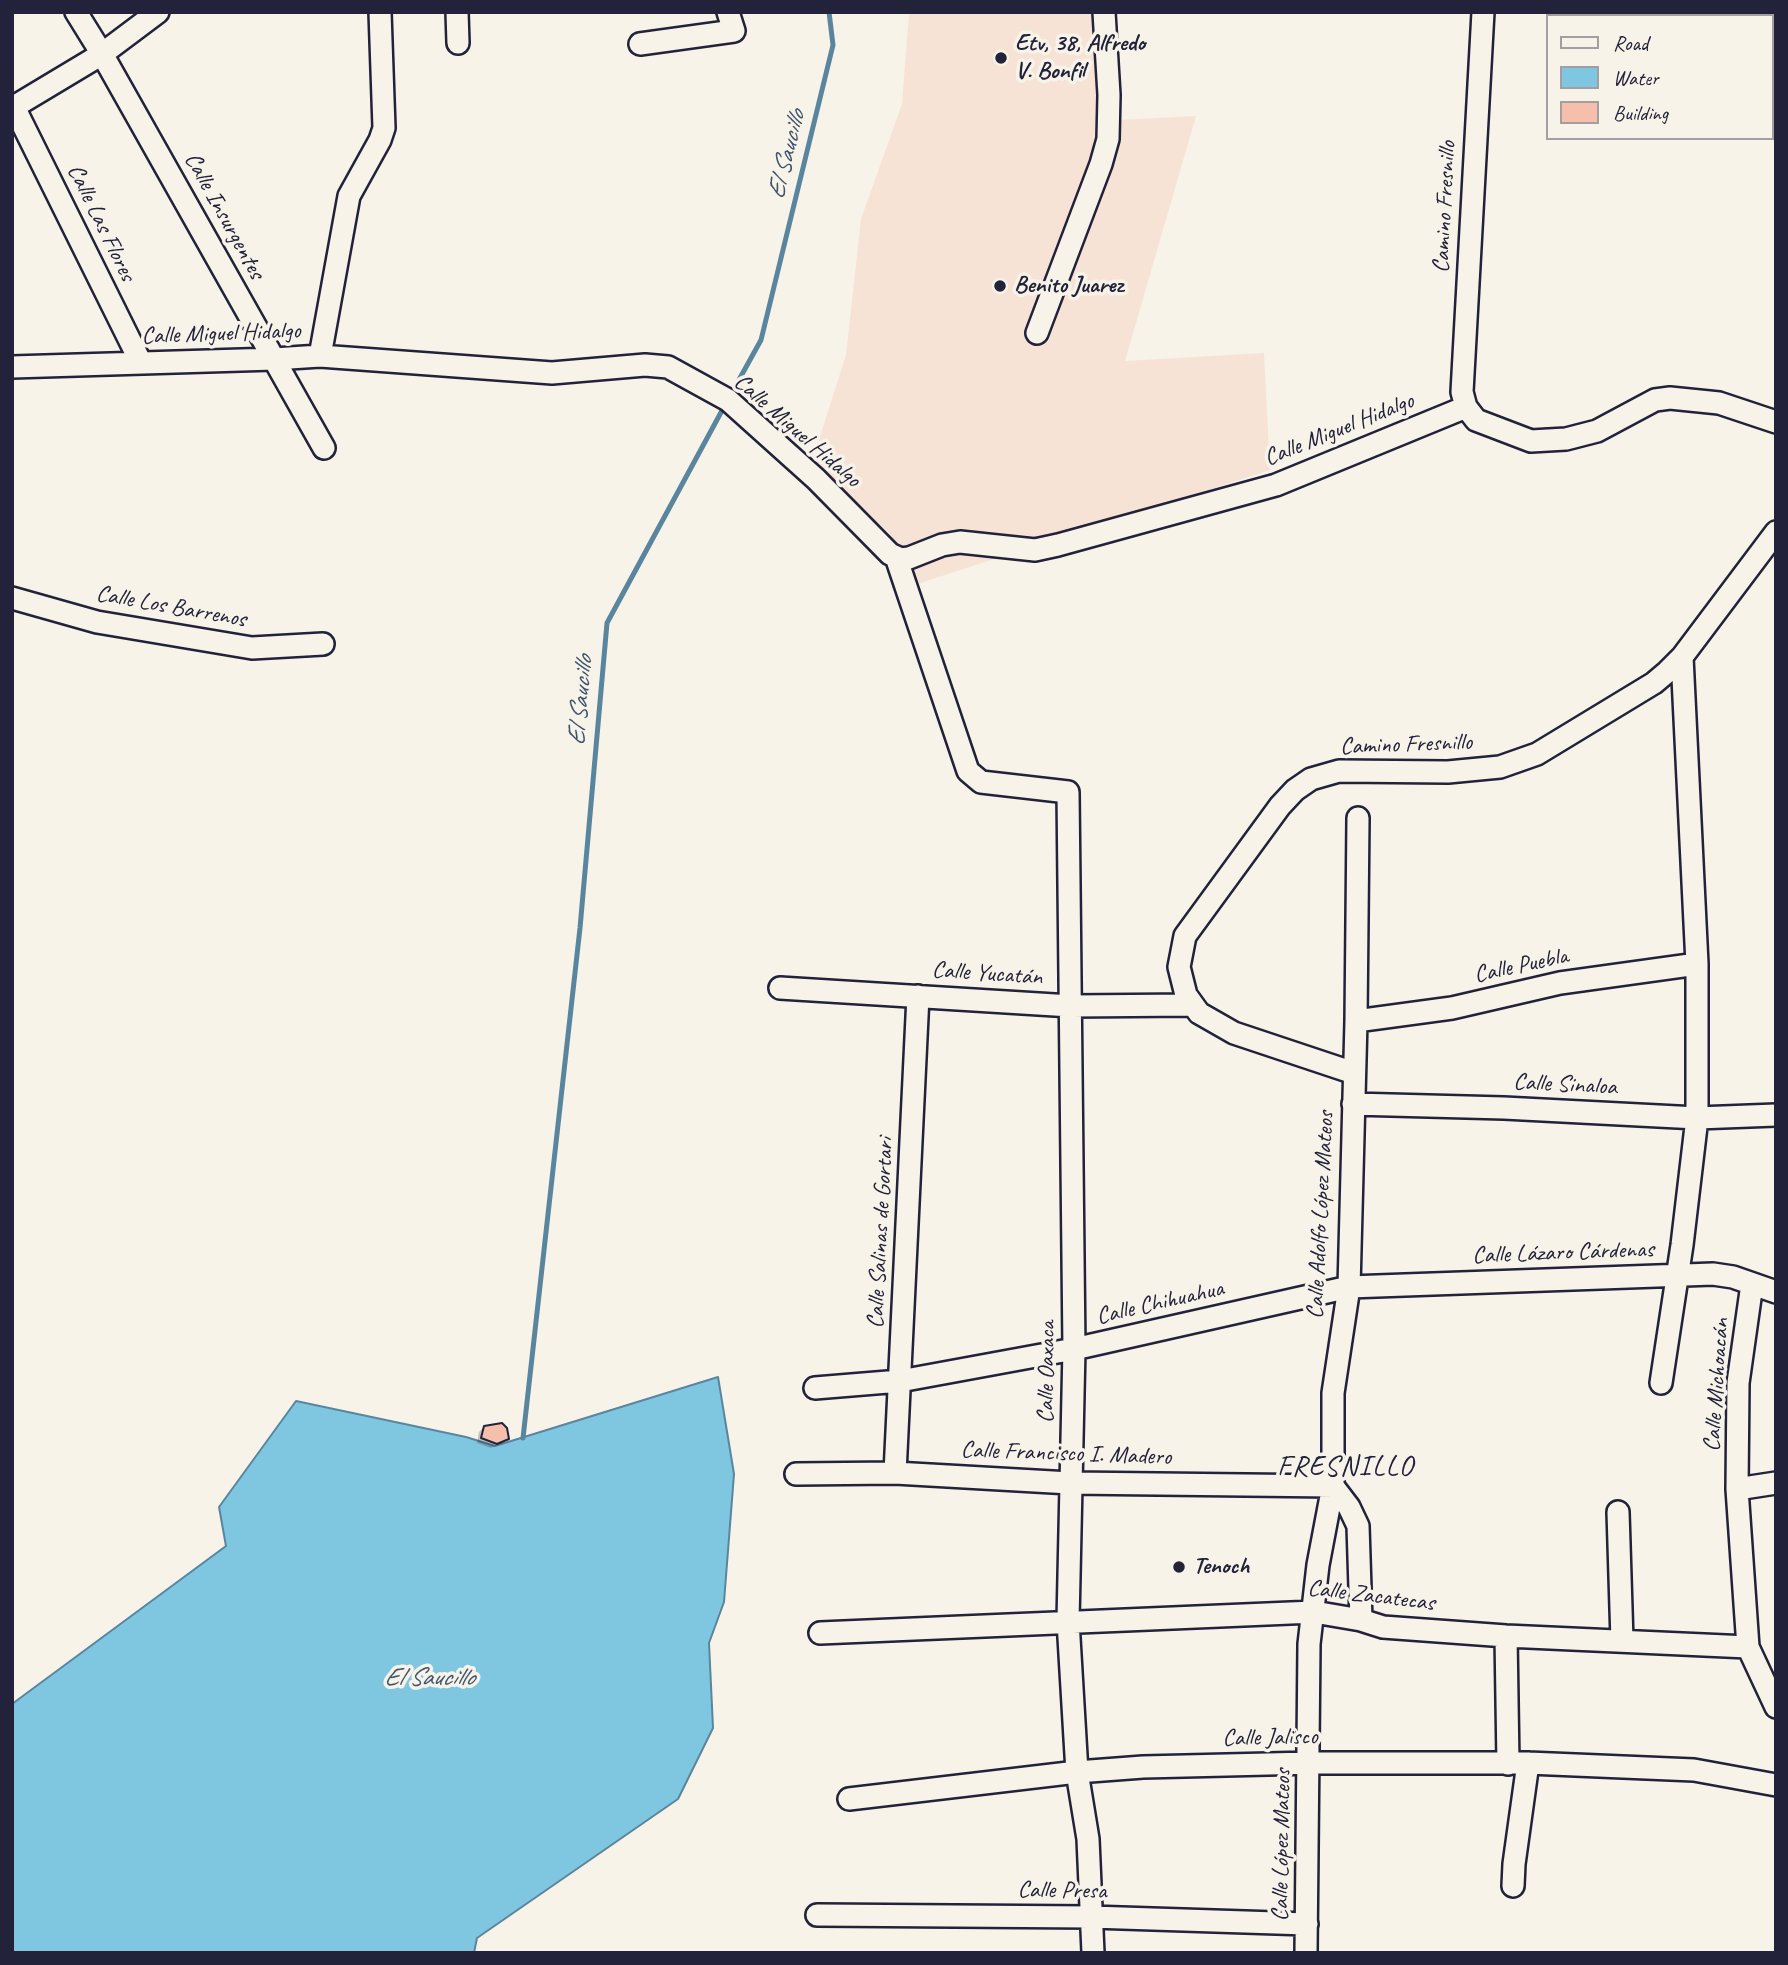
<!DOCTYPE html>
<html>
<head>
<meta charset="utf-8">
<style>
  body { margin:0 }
  #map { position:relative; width:1788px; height:1965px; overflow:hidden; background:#f7f3e8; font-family:Caveat,sans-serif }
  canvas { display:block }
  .frame { position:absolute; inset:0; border:14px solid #22223b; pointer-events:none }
  .legend { position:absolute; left:1546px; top:14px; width:228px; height:126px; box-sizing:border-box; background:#f7f3e8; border:2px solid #a29fa3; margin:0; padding:9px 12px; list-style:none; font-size:21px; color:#22223b }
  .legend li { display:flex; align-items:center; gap:14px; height:35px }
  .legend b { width:35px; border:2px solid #a29fa3 }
</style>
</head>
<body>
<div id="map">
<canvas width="1788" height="1965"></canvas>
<div class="frame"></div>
<ul class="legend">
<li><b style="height:9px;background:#f7f3e8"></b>Road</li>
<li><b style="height:19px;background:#7fc7e0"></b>Water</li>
<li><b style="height:19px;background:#f6bfab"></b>Building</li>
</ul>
</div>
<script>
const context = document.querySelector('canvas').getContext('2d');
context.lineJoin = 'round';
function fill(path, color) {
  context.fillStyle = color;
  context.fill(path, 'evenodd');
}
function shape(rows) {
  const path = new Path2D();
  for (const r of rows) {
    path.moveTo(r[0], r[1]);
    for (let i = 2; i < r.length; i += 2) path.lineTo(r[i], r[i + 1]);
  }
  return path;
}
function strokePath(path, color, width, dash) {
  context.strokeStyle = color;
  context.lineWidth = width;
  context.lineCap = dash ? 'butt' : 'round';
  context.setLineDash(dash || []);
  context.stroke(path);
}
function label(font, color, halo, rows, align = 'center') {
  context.font = font + ' Caveat,sans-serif';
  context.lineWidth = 7;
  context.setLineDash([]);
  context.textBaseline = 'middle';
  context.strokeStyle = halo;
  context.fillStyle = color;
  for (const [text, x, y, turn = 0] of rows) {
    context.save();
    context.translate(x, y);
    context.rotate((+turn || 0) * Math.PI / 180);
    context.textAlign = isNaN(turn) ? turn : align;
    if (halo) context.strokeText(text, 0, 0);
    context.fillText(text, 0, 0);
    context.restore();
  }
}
fill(shape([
  [909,12,1093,12,1100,121,1196,116,1125,361,1264,353,1270,470,908,587,888,532,811,465,846,355,861,219,902,104]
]), '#f7e3d6');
const water = shape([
  [718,1377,734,1474,724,1602,709,1643,713,1728,678,1799,477,1938,474,1953,12,1953,12,1704,226,1546,219,1507,296,1401,466,1437,495,1446,718,1377]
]);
fill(water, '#7fc7e0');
strokePath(water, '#5a859e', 2);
fill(shape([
  [484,1427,508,1438,503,1443,491,1448,477,1443,479,1432]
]), '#0003');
strokePath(shape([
  [730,396,761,340,833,45,829,12],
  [523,1438,580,928,607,623,725,405]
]), '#5a859e', 5);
const building = shape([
  [502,1423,507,1428,509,1439,497,1444,481,1438,484,1426,502,1423]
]);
fill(building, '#f6bfab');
strokePath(building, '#22223b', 2);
const minor = shape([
  [76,12,102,54,324,448],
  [457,12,458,43],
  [1483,12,1462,392,1466,407,1476,420,1531,441,1566,439,1597,431,1655,400,1670,398,1719,403,1776,422],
  [640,44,734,31,728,12],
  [14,107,141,363],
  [12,108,102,54,158,12],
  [1037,333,1101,164,1108,139,1109,95,1104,12],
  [320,356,349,196,380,140,384,128,380,12],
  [12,367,274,359,320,356,552,373,645,365,668,367,728,400,816,479,890,554,901,559,909,558,942,545,960,542,1035,550,1058,545,1276,485,1466,407],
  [896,557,968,771,981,782,1068,792,1074,1349,1068,1621,1077,1772,1088,1839,1093,1953],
  [12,598,97,622,252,648,323,644],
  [780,988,1071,1006,1192,1005],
  [1356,1021,1452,1008,1560,983,1697,964],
  [1354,1073,1234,1033,1199,1013,1186,995,1179,967,1185,936,1280,806,1295,790,1311,779,1339,771,1448,772,1500,767,1537,754,1654,683,1667,672,1682,657,1776,532],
  [1353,1104,1504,1108,1697,1118,1776,1115],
  [1752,1284,1738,1383,1737,1489,1748,1647,1776,1707],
  [1661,1383,1682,1245,1697,1118,1697,964,1682,657],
  [815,1388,900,1381,1074,1349,1349,1287,1713,1274,1733,1277,1776,1292],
  [895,1473,918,996],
  [796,1474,895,1473,1070,1483,1333,1486,1349,1507,1358,1526,1361,1620],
  [1737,1489,1776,1483],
  [1618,1512,1622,1641],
  [820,1633,1314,1612,1361,1620,1383,1627,1506,1636,1748,1647],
  [1506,1636,1508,1764],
  [849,1799,1077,1772,1143,1767,1310,1763,1528,1763,1694,1770,1776,1785],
  [1513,1886,1514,1864,1528,1763],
  [817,1915,1091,1917,1307,1924],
  [1306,1953,1309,1644,1318,1565,1333,1486,1333,1393,1349,1287,1356,1021,1358,818]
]);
strokePath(minor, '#22223b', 26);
strokePath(minor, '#f7f3e8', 21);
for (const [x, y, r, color] of [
  [1001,58,7,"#22223b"],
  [1000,286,7,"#22223b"],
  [1179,1567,7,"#22223b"]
]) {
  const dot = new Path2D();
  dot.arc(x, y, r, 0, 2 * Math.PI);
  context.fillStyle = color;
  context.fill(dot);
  strokePath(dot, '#f7f3e8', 2.5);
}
label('bold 24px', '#22223b', '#f7f3e8', [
  ["Etv, 38, Alfredo",1015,44],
  ["V. Bonfil",1015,72],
  ["Benito Juarez",1014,286],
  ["Tenoch",1193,1567]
], 'left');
label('24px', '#22223b', '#f7f3e8', [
  ["Camino Fresnillo",1445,207,-87],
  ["Calle Insurgentes",224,216,61],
  ["Calle Las Flores",101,223,64],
  ["Calle Miguel Hidalgo",221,334,-2],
  ["Calle Miguel Hidalgo",1339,430,-22],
  ["Calle Miguel Hidalgo",797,431,41],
  ["Calle Los Barrenos",171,607,10],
  ["Camino Fresnillo",1406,745,-2],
  ["Calle Puebla",1521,966,-12],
  ["Calle Yucatán",987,974,4],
  ["Calle Sinaloa",1565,1085,3],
  ["Calle Adolfo López Mateos",1321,1215,-87],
  ["Calle Salinas de Gortari",881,1233,-87],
  ["Calle Lázaro Cárdenas",1563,1253,-2],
  ["Calle Chihuahua",1160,1303,-13],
  ["Calle Oaxaca",1047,1372,-89],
  ["Calle Michoacán",1717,1385,-86],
  ["Calle Francisco I. Madero",1066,1454,2],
  ["Calle Zacatecas",1371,1596,7],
  ["Calle Jalisco",1270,1738,-1],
  ["Calle López Mateos",1282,1845,-89],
  ["Calle Presa",1062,1891,1]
]);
label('italic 26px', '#3e546d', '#f7f3e8', [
  ["El Saucillo",787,155,-76],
  ["El Saucillo",581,701,-85],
  ["El Saucillo",429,1678]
]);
context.letterSpacing = '2px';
label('28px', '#22223b', '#f7f3e8', [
  ["FRESNILLO",1346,1468]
]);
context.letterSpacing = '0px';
</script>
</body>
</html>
